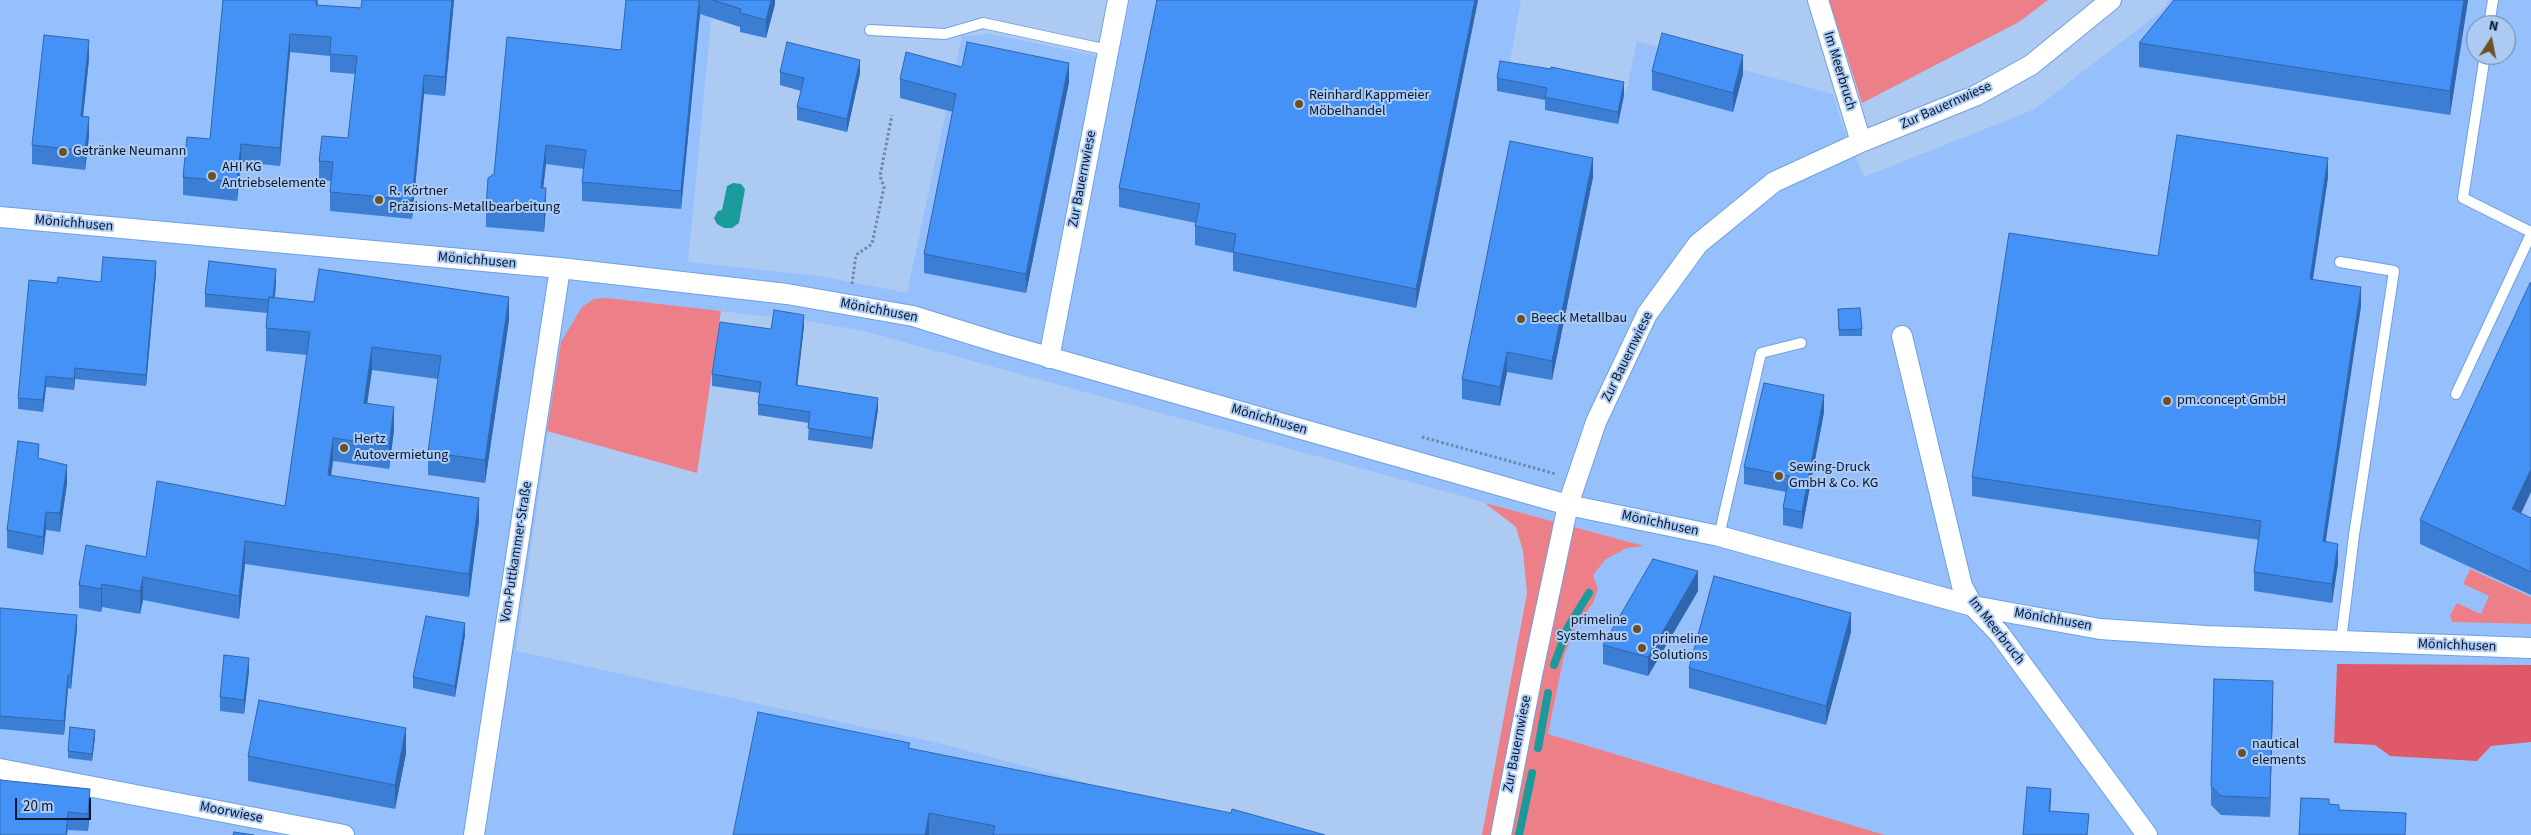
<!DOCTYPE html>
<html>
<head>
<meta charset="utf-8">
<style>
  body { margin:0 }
  #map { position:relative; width:2531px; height:835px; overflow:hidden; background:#adcaf3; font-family:"Source Sans 3",sans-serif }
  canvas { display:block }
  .north { position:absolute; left:2466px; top:15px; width:50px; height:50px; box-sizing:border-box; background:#adcaf3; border:1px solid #6a82a5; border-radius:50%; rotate:11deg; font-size:14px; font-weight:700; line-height:20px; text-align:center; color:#051730 }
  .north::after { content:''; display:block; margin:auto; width:18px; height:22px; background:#6d5023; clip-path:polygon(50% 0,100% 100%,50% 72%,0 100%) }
  .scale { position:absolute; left:15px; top:798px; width:76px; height:22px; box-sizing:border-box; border:2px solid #051730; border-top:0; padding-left:6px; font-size:15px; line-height:18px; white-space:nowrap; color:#051730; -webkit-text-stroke:4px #adcaf3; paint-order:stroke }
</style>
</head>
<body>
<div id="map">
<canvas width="2531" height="835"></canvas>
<div class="north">N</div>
<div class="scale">20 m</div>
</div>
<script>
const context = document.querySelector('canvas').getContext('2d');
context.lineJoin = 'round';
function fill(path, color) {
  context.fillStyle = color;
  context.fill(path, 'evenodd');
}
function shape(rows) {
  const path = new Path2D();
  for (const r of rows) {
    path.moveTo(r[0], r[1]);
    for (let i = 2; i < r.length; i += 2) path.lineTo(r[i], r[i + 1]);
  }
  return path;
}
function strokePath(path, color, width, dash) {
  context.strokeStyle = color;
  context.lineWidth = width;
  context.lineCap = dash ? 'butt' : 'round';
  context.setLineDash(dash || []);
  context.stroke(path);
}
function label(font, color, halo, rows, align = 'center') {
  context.font = font + ' "Source Sans 3",sans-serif';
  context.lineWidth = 4;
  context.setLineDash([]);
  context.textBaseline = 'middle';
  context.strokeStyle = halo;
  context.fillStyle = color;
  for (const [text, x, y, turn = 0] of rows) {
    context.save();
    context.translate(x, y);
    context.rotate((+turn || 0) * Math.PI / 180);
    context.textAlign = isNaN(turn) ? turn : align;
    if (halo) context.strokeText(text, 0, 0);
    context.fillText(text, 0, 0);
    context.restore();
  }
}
fill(shape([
  [0,0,713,0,688,262,820,276,907,293,962,36,991,34,1117,60,1130,0,1521,0,1509,67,1626,92,1637,41,1833,94,1842,125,1864,177,2033,110,2159,13,2170,0,2531,0,2531,597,2470,569,2463,584,2489,596,2481,614,2457,603,2450,615,2452,622,2531,624,2531,665,2337,664,2334,743,2375,745,2390,756,2531,742,2531,835,1885,835,1548,734,1564,656,1576,626,1593,603,1593,575,1606,559,1627,548,1642,546,864,331,807,321,607,298,561,342,516,651,947,745,1279,835,0,835],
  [2476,25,2506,25,2506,55,2476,55]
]), '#95c0fb');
fill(shape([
  [1829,0,2048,0,2019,22,1862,103],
  [607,298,721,311,697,473,547,431,561,342,582,307,594,299],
  [1485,503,1644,546,1627,548,1606,559,1593,575,1598,589,1593,603,1576,626,1564,656,1548,734,1885,835,1482,835,1527,593,1523,551,1516,527],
  [2470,569,2531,597,2531,624,2452,622,2450,615,2457,603,2481,614,2489,596,2463,584]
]), '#ec7f87');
fill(shape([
  [2337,664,2531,665,2531,742,2491,746,2477,761,2390,756,2375,745,2334,743]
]), '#e05969');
fill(shape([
  [733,183,741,184,745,189,739,223,732,228,724,228,717,224,714,218,718,211,722,210,727,186]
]), '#1b9a9c');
strokePath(shape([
  [1554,665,1568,627,1589,593],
  [1538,748,1548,693],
  [1519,835,1532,773]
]), '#1b9a9c', 8);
const lane = shape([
  [2489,25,2493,0],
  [870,30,945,34,983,23,1108,50],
  [2485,55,2463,198,2531,232],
  [2340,262,2394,271,2354,535,2341,641],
  [2456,394,2531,234],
  [1719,536,1761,353,1801,343]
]);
const street = shape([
  [1818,0,1861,142],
  [0,217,560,268,787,294,913,316,1003,344,1568,505,1719,536,1973,606,2100,629,2206,636,2531,648],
  [1902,336,1962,586,1973,606,1999,633,2147,835],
  [1049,358,1118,0],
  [0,769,344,835],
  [474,835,560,268],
  [1501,835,1532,675,1568,505,1596,422,1647,314,1698,244,1774,182,1861,142,1977,95,2031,65,2111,0]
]);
strokePath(lane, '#70a0e0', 12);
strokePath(street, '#70a0e0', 22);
strokePath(shape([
  [852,284,856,255,872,244,884,187,880,176,892,115],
  [1422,437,1556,474]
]), '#6e86a9', 3, [2.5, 2.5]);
strokePath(lane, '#fff', 10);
strokePath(street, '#fff', 20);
fill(shape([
  [223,0,318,0,318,5,361,8,454,0,445,96,424,94,412,219,330,211,330,192,331,181,319,180,319,161,348,138,355,74,330,72,330,56,290,52,280,166,241,162,237,201,183,195,183,177,210,139],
  [626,0,775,0,775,4,766,38,740,32,740,27,700,14,681,209,582,201,582,182,584,169,546,164,543,188,546,207,544,232,486,227,486,208,494,174,621,50],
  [1157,0,1478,0,1416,308,1233,271,1233,253,1195,245,1195,226,1196,223,1119,207,1119,188],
  [2174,0,2468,0,2450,115,2139,67,2139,43],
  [89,59,83,116,89,136,85,170,32,164,32,145],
  [962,67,1069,82,1026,293,924,273,924,254,953,112,900,98,900,79],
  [1652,71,1743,74,1733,112,1652,90],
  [780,72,860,73,847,132,797,120,797,107,801,91,780,85],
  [1497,78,1624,95,1618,124,1545,110,1545,100,1497,91],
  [1593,177,1552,380,1507,372,1500,406,1462,399,1462,379],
  [2328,177,2313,279,2361,306,2325,542,2338,563,2332,603,2254,591,2254,572,2259,540,1972,496,1972,477,2158,256],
  [156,273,146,386,75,379,74,390,46,387,43,412,18,409,18,398,57,283,101,282],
  [276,282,275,298,509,320,485,483,428,475,428,452,438,379,372,370,367,403,394,430,389,469,333,461,331,476,479,521,469,597,245,564,239,619,143,600,140,614,102,607,101,612,79,608,79,585,146,557,285,506,307,355,266,351,266,328,267,313,205,307,205,294],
  [1838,309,1862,329,1862,336,1839,336],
  [804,326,797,385,878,409,872,449,808,440,809,423,758,415,758,404,760,393,712,386,712,374,771,329],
  [1824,412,1802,529,1783,525,1783,508,1786,492,1744,484,1744,467],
  [39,458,67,483,60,532,46,530,43,555,7,548,7,530],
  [2521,513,2531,518,2531,595,2420,544,2420,520],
  [1698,591,1648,676,1603,664,1603,645],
  [0,608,77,628,71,689,68,688,64,735,0,729],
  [1851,632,1826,725,1689,688,1689,668],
  [465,635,455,697,413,688,413,677],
  [249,671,244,714,220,711,220,697],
  [2273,700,2270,817,2221,815,2211,805,2211,786],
  [95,737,92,761,68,758,68,751],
  [910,749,1325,835,733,835],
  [406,753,395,809,248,781,248,756],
  [0,780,90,806,88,831,68,830,67,835,0,835]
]), '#3b7ed4');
fill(shape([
  [452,0,454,0,445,96,445,77],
  [699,0,700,14,681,209,681,191],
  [771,0,775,0,775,4,766,38,766,20],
  [1475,0,1478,0,1416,308,1416,289],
  [2464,0,2468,0,2450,115,2450,91],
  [290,34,290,52,280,166,280,148],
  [89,40,89,59,81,135,81,116],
  [1743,55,1743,74,1733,112,1733,93],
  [860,60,860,73,847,132,847,119],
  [1069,63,1069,82,1026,293,1026,274],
  [424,75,424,94,412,219,412,200],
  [1624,82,1624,95,1618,124,1618,112],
  [89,117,89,136,85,170,85,151],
  [241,144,241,162,237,201,237,182],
  [546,145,546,164,541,207,541,188],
  [1593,158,1593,177,1552,380,1552,361],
  [2328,158,2328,177,2310,298,2310,279],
  [546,188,546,207,544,232,544,213],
  [156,261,156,273,146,386,146,375],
  [276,269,276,282,273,314,273,301],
  [2361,287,2361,306,2323,560,2323,541],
  [509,297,509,320,485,483,485,460],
  [804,315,804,326,796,397,796,385],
  [372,347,372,370,364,426,364,403],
  [1507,352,1507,372,1500,406,1500,387],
  [75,368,75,379,74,390,74,379],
  [46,376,46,387,43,412,43,400],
  [1824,395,1824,412,1802,529,1802,512],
  [878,398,878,409,872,449,872,438],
  [394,407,394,430,389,469,389,446],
  [333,438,333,461,328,498,328,475],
  [67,465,67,483,60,532,60,513],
  [2531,469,2531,492,2512,533,2512,509],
  [479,498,479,521,469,597,469,574],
  [46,512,46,530,43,555,43,537],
  [245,541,245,564,239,619,239,596],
  [2338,544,2338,563,2332,603,2332,584],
  [1698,571,1698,591,1648,676,1648,657],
  [143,577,143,600,140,614,140,591],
  [102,584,102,607,101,612,101,589],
  [1851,613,1851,632,1826,725,1826,706],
  [77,615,77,628,71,689,71,675],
  [465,623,465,635,455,697,455,686],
  [249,658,249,671,244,714,244,700],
  [68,675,68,688,64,735,64,721],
  [2273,681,2273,700,2270,817,2270,798],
  [406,728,406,753,395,809,395,785],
  [95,730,95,737,92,761,92,754],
  [90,789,90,806,88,831,88,814],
  [2051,789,2051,801,2049,823,2049,811],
  [929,813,929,835,925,835]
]), '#3066ad');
const building = shape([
  [223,0,316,0,316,5,361,8,362,0,452,0,445,77,424,75,412,200,330,192,333,162,319,161,322,136,348,138,357,56,330,54,331,37,290,34,280,148,241,144,237,182,183,177,187,137,210,139,223,0],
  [626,0,699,0,681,191,582,182,586,150,546,145,541,188,546,188,544,213,486,208,488,178,494,174,507,37,621,50,626,0],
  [713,0,771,0,766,20,740,13,741,9,713,0],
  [1157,0,1475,0,1416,289,1233,252,1236,234,1195,226,1200,204,1119,188,1157,0],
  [2174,0,2464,0,2450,91,2139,43,2174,0],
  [1662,33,1743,55,1733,93,1652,71,1662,33],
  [44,35,89,40,81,116,89,117,85,151,32,145,44,35],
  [787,42,860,60,847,119,797,107,804,78,780,72,787,42],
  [967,42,1069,63,1026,274,924,254,956,94,900,79,906,52,962,67,967,42],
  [1500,61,1551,69,1551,67,1624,82,1618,112,1545,97,1547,88,1497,78,1500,61],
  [2177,135,2328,158,2310,279,2361,287,2323,541,2338,544,2332,584,2254,572,2261,521,1972,477,2009,233,2158,256,2177,135],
  [1510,141,1593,158,1552,361,1507,352,1500,387,1462,379,1510,141],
  [103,257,156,261,146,375,75,368,74,379,46,376,43,400,18,398,29,280,57,283,58,277,101,282,103,257],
  [209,261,276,269,273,298,269,297,269,300,205,294,209,261],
  [319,269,509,297,485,460,428,452,441,356,372,347,364,403,394,407,389,446,333,438,328,475,479,498,469,574,245,541,239,596,143,577,140,591,102,584,101,589,79,585,86,545,146,557,157,481,285,506,310,332,266,328,269,297,314,302,319,269],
  [2530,283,2531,283,2531,469,2512,509,2531,518,2531,572,2420,520,2530,283],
  [1860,308,1862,329,1839,330,1838,309,1860,308],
  [774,310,804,315,796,385,878,398,872,438,808,428,810,412,758,404,761,382,712,374,720,322,771,329,774,310],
  [1764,383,1824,395,1802,512,1783,508,1789,476,1744,467,1764,383],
  [18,441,39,444,38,458,67,465,60,513,46,512,43,537,7,530,18,441],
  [1653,559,1698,571,1648,657,1603,645,1653,559],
  [1714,576,1851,613,1826,706,1689,668,1714,576],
  [0,608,77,615,71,675,68,675,64,721,0,716,0,608],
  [426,616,465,623,455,686,413,677,426,616],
  [224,655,249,658,244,700,220,697,224,655],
  [2214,679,2273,681,2270,798,2221,796,2211,786,2214,679],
  [259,700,406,728,395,785,248,756,259,700],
  [758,712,910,743,908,748,1231,813,1232,809,1325,835,993,835,995,826,929,813,925,835,733,835,758,712],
  [70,727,95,730,92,754,68,751,70,727],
  [0,780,90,789,88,814,68,812,66,835,0,835,0,780],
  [2027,787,2051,789,2049,811,2089,814,2087,835,2023,835,2027,787],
  [2301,798,2329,799,2329,804,2339,805,2339,810,2406,813,2405,835,2299,835,2301,798],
  [234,832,254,835,233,835,234,832]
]);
fill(building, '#4592f7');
strokePath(building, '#3066ad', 1);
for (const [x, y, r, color] of [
  [1299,104,5,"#6d5023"],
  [63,152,5,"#6d5023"],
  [212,176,5,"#6d5023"],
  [379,200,5,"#6d5023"],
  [1521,319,5,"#6d5023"],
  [2167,401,5,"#6d5023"],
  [344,448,5,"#6d5023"],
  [1779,476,5,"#6d5023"],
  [1637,629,5,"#6d5023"],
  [1642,648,5,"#6d5023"],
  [2242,753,5,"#6d5023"]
]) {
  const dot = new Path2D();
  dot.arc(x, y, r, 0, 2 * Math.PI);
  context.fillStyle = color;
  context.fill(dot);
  strokePath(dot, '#adcaf3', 2);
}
label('14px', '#051730', '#adcaf3', [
  ["Im Meerbruch",1839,71,73],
  ["Zur Bauernwiese",1946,106,-24],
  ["Zur Bauernwiese",1083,179,-79],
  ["Mönichhusen",74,224,5],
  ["Mönichhusen",477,261,5],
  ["Mönichhusen",879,311,11],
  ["Zur Bauernwiese",1628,357,-64],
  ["Mönichhusen",1269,420,16],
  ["Mönichhusen",1660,524,12],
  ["Von-Puttkammer-Straße",517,552,-81],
  ["Mönichhusen",2053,620,10],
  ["Im Meerbruch",1996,631,52],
  ["Mönichhusen",2457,646,2],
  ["Zur Bauernwiese",1518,744,-79],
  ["Moorwiese",231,813,11]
]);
label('14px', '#051730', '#adcaf3', [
  ["Reinhard Kappmeier",1309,96],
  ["Möbelhandel",1309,112],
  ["Getränke Neumann",73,152],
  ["AHI KG",222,168],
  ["Antriebselemente",222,184],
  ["R. Körtner",389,192],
  ["Präzisions-Metallbearbeitung",389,208],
  ["Beeck Metallbau",1531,319],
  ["pm.concept GmbH",2177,401],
  ["Hertz",354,440],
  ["Autovermietung",354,456],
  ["Sewing-Druck",1789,468],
  ["GmbH & Co. KG",1789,484],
  ["primeline",1627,621,"right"],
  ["Systemhaus",1627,637,"right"],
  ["primeline",1652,640],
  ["Solutions",1652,656],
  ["nautical",2252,745],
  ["elements",2252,761]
], 'left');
</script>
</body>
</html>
